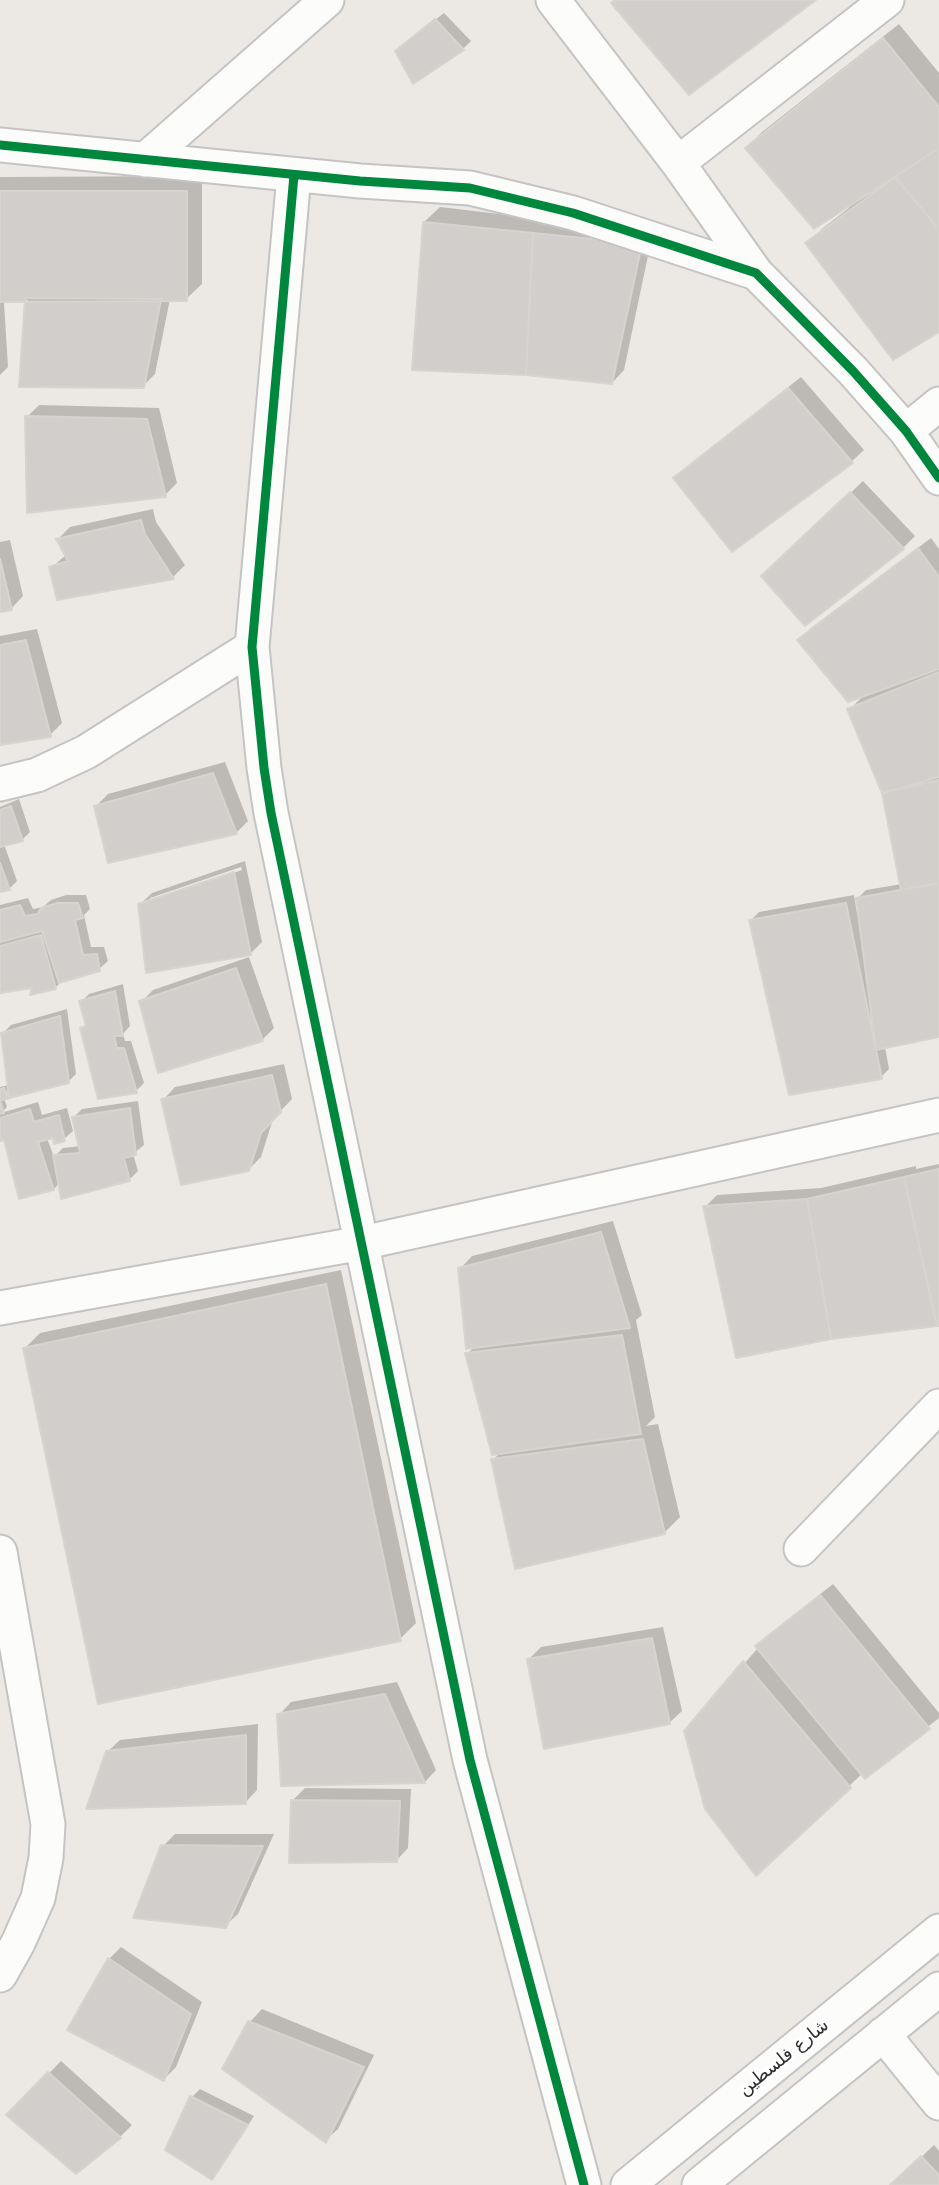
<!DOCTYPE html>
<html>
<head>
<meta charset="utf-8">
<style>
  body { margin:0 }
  canvas { display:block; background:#ece8e4 }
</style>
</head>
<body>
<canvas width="939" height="2185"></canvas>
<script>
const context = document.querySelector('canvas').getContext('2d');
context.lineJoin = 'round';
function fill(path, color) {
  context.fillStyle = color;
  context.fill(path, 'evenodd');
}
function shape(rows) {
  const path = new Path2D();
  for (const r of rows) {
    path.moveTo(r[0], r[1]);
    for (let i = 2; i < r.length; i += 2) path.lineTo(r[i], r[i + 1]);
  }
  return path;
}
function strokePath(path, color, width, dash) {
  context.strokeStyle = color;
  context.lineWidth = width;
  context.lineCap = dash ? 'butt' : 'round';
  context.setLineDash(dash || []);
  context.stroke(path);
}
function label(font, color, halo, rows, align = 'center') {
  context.font = font + ' "DejaVu Sans",Vazirmatn,sans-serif';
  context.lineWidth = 6;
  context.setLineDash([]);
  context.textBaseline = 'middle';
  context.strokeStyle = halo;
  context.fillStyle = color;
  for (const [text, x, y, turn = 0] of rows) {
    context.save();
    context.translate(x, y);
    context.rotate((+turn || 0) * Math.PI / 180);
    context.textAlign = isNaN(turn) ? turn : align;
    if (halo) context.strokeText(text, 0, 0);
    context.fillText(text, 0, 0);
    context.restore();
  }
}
fill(shape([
  [444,13,471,41,463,49,414,81,405,44],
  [899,24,939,73,939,330,807,243,823,228,849,208,747,148,762,132],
  [202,176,202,284,186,299,170,299,155,374,143,386,27,300,0,300,0,177],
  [440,207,653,232,624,370,612,383,526,373,424,222],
  [0,303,4,303,8,367,0,375],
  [801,377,864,450,852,461,733,549,676,478,688,466],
  [39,405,159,408,177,483,165,495,27,417],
  [863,481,915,536,903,548,776,564],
  [153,509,156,522,185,565,173,577,58,598,51,568,67,554,58,539,70,527],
  [931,538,939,549,939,1035,885,1047,889,1069,881,1077,751,920,759,912,854,895,857,913,860,912,858,898,866,890,902,884,884,791,849,710,864,695,799,640,811,628],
  [10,540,23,596,11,609,0,611,0,542],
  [37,629,62,723,50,735,0,744,0,636],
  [225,762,248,821,236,833,96,806,108,794],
  [19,799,30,832,22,840,4,844,17,881,9,889,0,890,0,807],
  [245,861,262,942,250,954,139,905,152,893],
  [241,867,242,870,150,902,150,898],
  [66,895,86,895,90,909,84,915,91,947,104,947,108,961,99,969,63,980,55,988,34,986,0,992,0,905,28,898,33,909,43,907,51,900],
  [249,957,274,1028,262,1040,141,1002,153,990],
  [123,984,130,1026,123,1034,125,1041,131,1041,144,1083,136,1091,82,1029,87,1024,81,1002,89,994],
  [67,1009,76,1074,68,1082,4,1098,7,1107,1,1113,38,1102,42,1115,67,1108,73,1131,64,1139,54,1136,47,1138,54,1157,63,1148,81,1146,74,1117,82,1109,138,1101,144,1145,133,1154,138,1171,130,1179,62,1197,60,1182,54,1189,5,1138,0,1139,0,1087,9,1085,3,1033,11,1025],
  [284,1064,292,1099,273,1119,261,1157,248,1170,163,1100,175,1087],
  [939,1164,939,1324,705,1207,717,1195,821,1188,916,1166,916,1169],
  [613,1221,642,1315,636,1320,655,1417,646,1426,658,1424,680,1517,664,1533,493,1460,501,1452,467,1354,475,1346,460,1269,472,1256],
  [341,1270,416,1623,400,1639,25,1348,40,1333],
  [833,1584,939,1713,939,1718,865,1777,863,1773,756,1873,686,1731,770,1634],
  [663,1627,682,1711,669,1723,529,1659,541,1647],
  [397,1682,436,1770,425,1782,283,1784,279,1715,291,1702],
  [258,1724,257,1790,245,1803,107,1752,120,1740],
  [305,1788,411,1789,408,1848,396,1861,293,1800],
  [175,1834,274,1834,238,1914,225,1926,163,1846],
  [121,1947,202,2002,176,2067,164,2079,70,2029,109,1959],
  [262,2009,374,2055,338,2129,326,2140,224,2068,250,2022],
  [61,2061,132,2125,120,2137,8,2115],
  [200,2089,254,2116,220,2169,212,2177,192,2097],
  [934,2145,939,2151,939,2185,892,2185]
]), '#0003');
const building = shape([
  [615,0,816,0,689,95,611,3,615,0],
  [435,19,464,50,413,84,395,51,435,19],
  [883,38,939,107,939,148,814,229,745,148,883,38],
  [939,148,939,229,895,177,939,148],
  [895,177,939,229,939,332,893,360,805,243,895,177],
  [0,191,187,191,187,301,0,302,0,191],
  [423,222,533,233,526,375,412,370,423,222],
  [533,233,642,244,612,384,526,375,533,233],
  [25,298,161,299,144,388,19,387,25,298],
  [788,388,853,463,732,552,673,478,788,388],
  [25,416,147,419,166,497,27,513,25,416],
  [850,492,904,549,805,626,761,576,850,492],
  [141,520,145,534,174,579,57,600,49,567,68,561,56,539,141,520],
  [918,548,939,577,939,669,848,702,797,640,918,548],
  [0,559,12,610,0,612,0,559],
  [26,640,51,737,0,745,0,645,26,640],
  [939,672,939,777,882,793,847,709,939,672],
  [213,773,237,834,108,863,94,806,213,773],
  [939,780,939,883,901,890,882,793,939,780],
  [11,806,23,841,0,847,0,810,11,806],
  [0,863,10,890,0,892,0,863],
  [234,872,251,955,146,973,138,904,234,872],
  [939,883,939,1037,876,1050,856,898,939,883],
  [57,903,78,903,83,918,75,920,83,955,97,954,100,971,59,983,42,931,0,942,0,910,20,905,25,916,38,914,41,908,57,903],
  [846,903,882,1079,789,1095,749,920,846,903],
  [41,935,56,989,30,995,32,988,0,993,0,946,41,935],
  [236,968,263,1041,158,1073,139,1001,236,968],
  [115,991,123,1036,114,1036,117,1048,124,1048,137,1093,98,1099,80,1028,86,1026,79,1001,115,991],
  [60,1016,69,1083,9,1098,1,1033,60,1016],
  [272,1075,281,1112,261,1133,249,1171,181,1185,161,1099,272,1075],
  [4,1088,9,1098,0,1101,4,1113,0,1114,0,1089,4,1088],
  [130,1108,136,1155,124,1158,130,1181,61,1199,53,1155,80,1153,72,1117,130,1108],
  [30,1109,34,1122,59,1115,65,1141,54,1144,53,1138,38,1142,54,1190,19,1199,4,1140,0,1141,0,1118,30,1109],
  [939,1169,939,1326,937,1326,904,1177,939,1169],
  [904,1177,937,1326,831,1339,807,1199,904,1177],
  [807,1199,831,1339,736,1358,703,1206,807,1199],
  [601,1232,630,1328,466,1349,458,1268,601,1232],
  [326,1284,401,1641,98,1704,23,1348,326,1284],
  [622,1335,641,1434,492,1455,465,1353,622,1335],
  [643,1439,665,1534,515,1569,491,1459,643,1439],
  [820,1595,930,1729,865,1779,755,1646,820,1595],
  [652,1638,670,1724,544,1749,527,1659,652,1638],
  [743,1661,851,1788,756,1876,705,1809,684,1731,743,1661],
  [385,1694,425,1783,281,1786,277,1714,385,1694],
  [246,1735,246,1804,86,1809,106,1751,246,1735],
  [291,1800,400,1801,397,1862,289,1863,291,1800],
  [161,1845,263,1846,226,1928,133,1918,161,1845],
  [108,1958,191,2014,164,2081,67,2030,108,1958],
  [248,2021,364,2067,326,2143,222,2069,248,2021],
  [48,2072,121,2138,76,2174,6,2115,48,2072],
  [190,2096,248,2125,212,2180,165,2150,190,2096],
  [921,2156,939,2175,939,2185,890,2185,921,2156]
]);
fill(building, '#d1cecb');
strokePath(building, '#d7d4d0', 2);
const minor = shape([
  [553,0,678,163,756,273],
  [0,145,360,181,470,188,573,213,756,273,853,371,906,431,939,478],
  [145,160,327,0],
  [678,163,887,0],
  [294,175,252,647,264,768,271,813,470,1760,584,2185],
  [906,431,939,404],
  [0,784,37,775,86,752,252,647],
  [0,1308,362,1243,939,1115],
  [801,1549,939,1406],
  [0,1552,48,1824,46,1858,38,1898,18,1943,0,1975],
  [883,2034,939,2103],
  [628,2185,939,1931],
  [699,2185,939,1989]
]);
strokePath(minor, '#c5c4c5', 37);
strokePath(minor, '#fcfcfb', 33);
strokePath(shape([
  [0,145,360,181,470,188,573,213,756,273,853,371,906,431,939,478],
  [294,175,252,647,264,768,271,813,470,1760,584,2185]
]), '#00873e', 9);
label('18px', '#2e2e2e', '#fff', [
  ["شارع فلسطين",784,2058,-39]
]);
</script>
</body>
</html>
